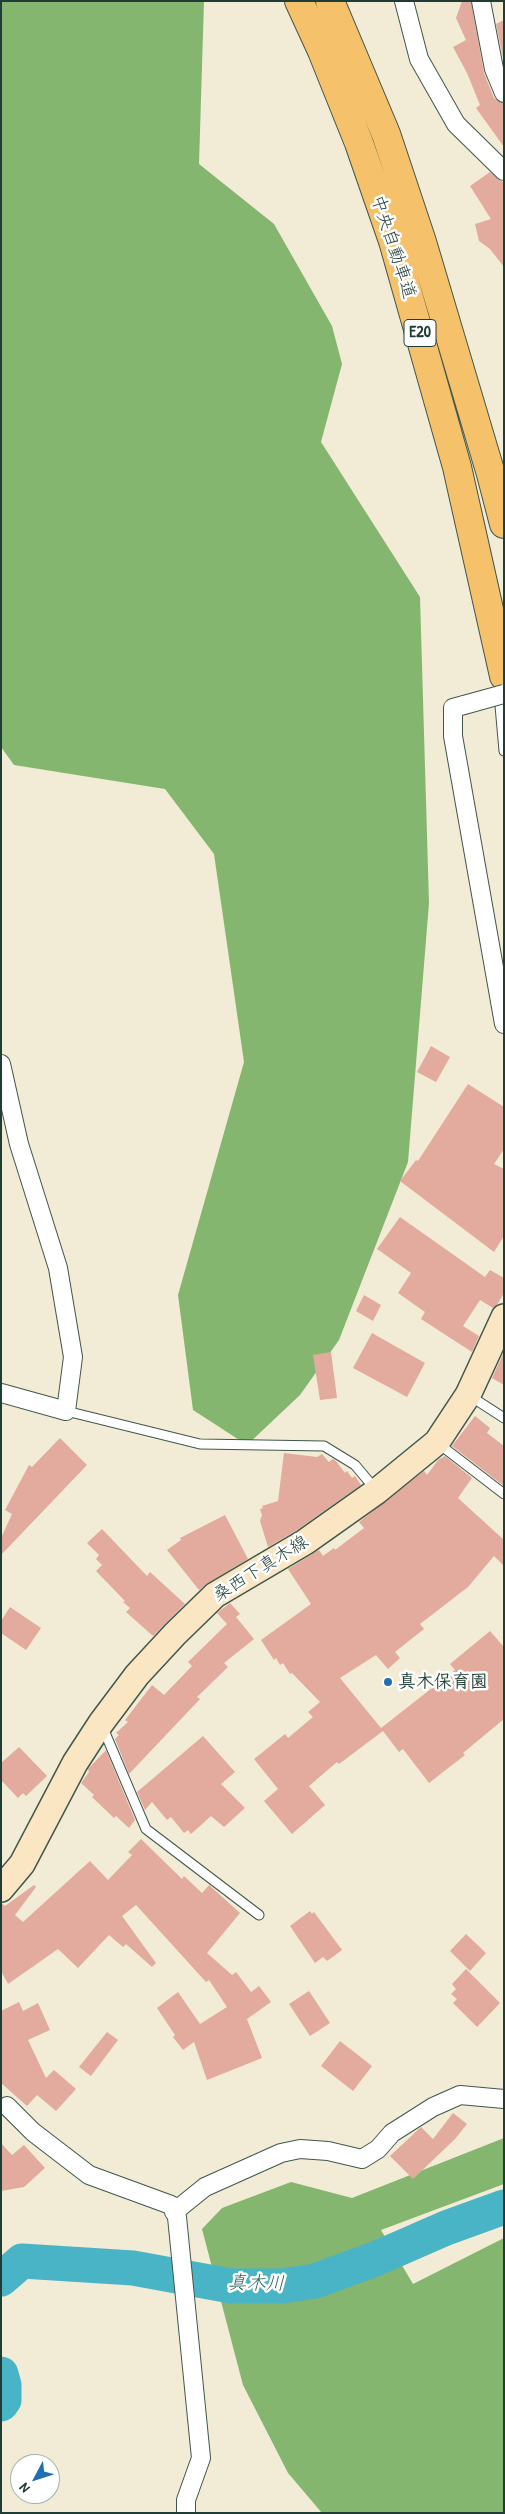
<!DOCTYPE html>
<html>
<head>
<meta charset="utf-8">
<style>
  body { margin:0 }
  #map { position:relative; width:505px; height:2514px; overflow:hidden; background:#f2ebd5; font-family:"Patrick Hand",sans-serif }
  canvas { display:block }
  .frame { position:absolute; inset:0; border:2px solid #1f3d34; pointer-events:none }
  .north { position:absolute; left:10px; top:2454px; width:50px; height:50px; box-sizing:border-box; background:#fff; border:1px solid #a5b1ae; border-radius:50%; rotate:230deg; font-size:14px; font-weight:700; line-height:20px; text-align:center; color:#1f3d34 }
  .north::after { content:''; display:block; margin:auto; width:18px; height:22px; background:#1f6fb2; clip-path:polygon(50% 0,100% 100%,50% 72%,0 100%) }
</style>
</head>
<body>
<div id="map">
<canvas width="505" height="2514"></canvas>
<div class="frame"></div>
<div class="north">N</div>
</div>
<script>
const context = document.querySelector('canvas').getContext('2d');
context.lineJoin = 'round';
function fill(path, color) {
  context.fillStyle = color;
  context.fill(path, 'evenodd');
}
function shape(rows) {
  const path = new Path2D();
  for (const r of rows) {
    path.moveTo(r[0], r[1]);
    for (let i = 2; i < r.length; i += 2) path.lineTo(r[i], r[i + 1]);
  }
  return path;
}
function strokePath(path, color, width, dash) {
  context.strokeStyle = color;
  context.lineWidth = width;
  context.lineCap = dash ? 'butt' : 'round';
  context.setLineDash(dash || []);
  context.stroke(path);
}
function label(font, color, halo, rows, align = 'center') {
  context.font = font + ' "Patrick Hand","Klee One",sans-serif';
  context.lineWidth = 5;
  context.setLineDash([]);
  context.textBaseline = 'middle';
  context.strokeStyle = halo;
  context.fillStyle = color;
  for (const [text, x, y, turn = 0] of rows) {
    context.save();
    context.translate(x, y);
    context.rotate((+turn || 0) * Math.PI / 180);
    context.textAlign = isNaN(turn) ? turn : align;
    if (halo) context.strokeText(text, 0, 0);
    context.fillText(text, 0, 0);
    context.restore();
  }
}
fill(shape([
  [1,1,204,1,199,164,274,224,332,326,342,364,321,442,420,597,429,903,408,1162,339,1340,300,1395,247,1445,193,1410,178,1295,244,1062,214,854,165,789,14,765,1,747],
  [504,2138,504,2184,381,2230,413,2284,504,2238,504,2513,322,2513,288,2473,243,2385,202,2229,222,2208,291,2182,352,2198]
]), '#84b670');
strokePath(shape([
  [1,2279,22,2261,133,2268,231,2286,283,2286,315,2281,375,2259,446,2228,504,2207],
  [1,2374,4,2385,4,2400,1,2404]
]), '#49b4c6', 35);
fill(shape([
  [462,1,471,1,484,73,494,98,504,103,504,147,476,108,480,105,467,73,453,47,466,40,456,18],
  [504,20,504,63,496,24],
  [490,172,504,183,504,267,490,249,479,241,475,224,491,219,470,186],
  [431,1046,450,1057,436,1082,417,1072],
  [468,1084,504,1107,504,1149,494,1164,504,1169,504,1236,494,1252,400,1181,416,1160,418,1161],
  [400,1217,485,1277,490,1270,504,1278,504,1293,497,1305,493,1308,480,1300,463,1326,479,1336,472,1352,421,1319,425,1312,398,1293,411,1273,377,1249],
  [364,1295,381,1305,373,1321,356,1311],
  [372,1333,425,1363,407,1397,353,1368],
  [331,1352,337,1398,320,1400,313,1355],
  [504,1352,504,1385,492,1378],
  [475,1416,490,1428,487,1433,504,1446,504,1486,452,1446],
  [60,1438,87,1465,1,1555,1,1538,12,1514,5,1510,29,1465,32,1467],
  [284,1453,317,1457,322,1454,329,1462,333,1459,336,1461,345,1473,347,1471,352,1478,355,1476,361,1485,297,1530,268,1547,260,1521,262,1515,260,1509,263,1508,262,1506,278,1501],
  [445,1456,472,1478,458,1498,504,1540,504,1566,494,1556,468,1587,420,1624,424,1629,395,1652,400,1658,388,1669,376,1655,340,1678,381,1728,455,1670,450,1664,490,1631,504,1647,504,1719,463,1753,465,1755,429,1783,403,1749,399,1752,383,1731,339,1764,337,1762,309,1786,325,1805,292,1834,264,1801,278,1789,254,1759,285,1734,288,1738,313,1717,308,1712,320,1702,292,1673,290,1674,283,1663,280,1665,276,1658,274,1660,261,1640,311,1604,288,1569,319,1550,323,1556,334,1548,335,1550,364,1528,359,1522,424,1471,427,1475,438,1460],
  [225,1515,248,1559,208,1583,199,1590,167,1550,181,1540,180,1538],
  [102,1529,147,1576,150,1572,185,1604,153,1636,126,1612,130,1608,123,1602,125,1601,96,1571,102,1565,96,1559,99,1555,87,1543],
  [230,1603,240,1614,236,1617,254,1639,224,1663,228,1667,197,1697,200,1699,129,1774,115,1739,119,1735,116,1733,128,1722,125,1720,152,1685,164,1695,192,1666,188,1662,227,1624,217,1613],
  [10,1607,41,1628,26,1650,1,1633,1,1621],
  [203,1736,235,1772,221,1784,245,1808,224,1827,211,1816,191,1834,188,1830,184,1833,171,1817,167,1820,152,1802,145,1810,137,1792],
  [19,1747,47,1776,26,1796,23,1793,18,1798,1,1780,1,1763],
  [106,1750,135,1820,129,1828,116,1816,114,1818,92,1797,94,1795,81,1783,89,1772,88,1769],
  [141,1839,182,1879,184,1876,202,1893,209,1885,240,1913,207,1953,232,1975,236,1972,251,1992,259,1986,271,2002,247,2019,262,2058,207,2080,194,2042,183,2050,173,2037,175,2035,157,2008,178,1992,200,2024,227,2007,209,1980,206,1982,136,1905,122,1916,156,1963,152,1967,126,1944,123,1947,109,1935,78,1968,58,1949,8,1984,1,1971,1,1903,5,1906,34,1885,36,1887,15,1915,23,1922,90,1861,108,1880,132,1855,128,1852],
  [310,1911,312,1914,314,1912,342,1950,327,1961,323,1957,315,1963,290,1926],
  [466,1934,486,1953,470,1971,450,1951],
  [466,1969,500,2003,477,2027,453,2003,457,1999,451,1994,456,1989,452,1984],
  [309,1991,330,2023,310,2036,289,2004],
  [19,2002,23,2011,38,2003,50,2030,28,2040,46,2078,54,2070,76,2089,56,2111,37,2095,27,2106,1,2083,1,2011],
  [107,2032,118,2040,91,2076,79,2067],
  [340,2041,372,2066,353,2091,321,2066],
  [453,2113,467,2124,455,2139,413,2179,390,2156,421,2127,433,2139],
  [1,2143,12,2155,24,2145,45,2168,24,2187,1,2191]
]), '#e2ab9e');
const lane = shape([
  [499,694,504,751],
  [470,1396,504,1418],
  [66,1411,200,1444,324,1446,355,1465,376,1490],
  [439,1444,504,1494],
  [103,1728,146,1829,259,1915]
]);
const street = shape([
  [404,1,419,59,456,124,504,171],
  [481,1,494,69,504,93],
  [464,705,453,708,453,736,504,1024],
  [1,1064,19,1144,58,1268,73,1357,66,1411,1,1393],
  [7,2106,33,2132,89,2175,171,2205,177,2217,201,2458,186,2500,186,2513],
  [174,2212,205,2187,281,2153,300,2149,328,2151,362,2159,378,2149,392,2133,433,2107,460,2095,504,2099]
]);
const secondary = shape([
  [1,1889,22,1864,75,1763,101,1723,137,1675,175,1634,215,1595,305,1542,377,1491,437,1442,468,1395,504,1317]
]);
const highway = shape([
  [299,1,322,51,359,143,393,241,457,467,504,676],
  [330,1,386,134,422,242,491,474,504,524]
]);
strokePath(lane, '#3f574c', 11);
strokePath(street, '#3f574c', 20);
strokePath(secondary, '#3f574c', 28);
strokePath(highway, '#3f574c', 30);
strokePath(lane, '#fff', 9);
strokePath(street, '#fff', 18);
strokePath(secondary, '#fbe6c4', 25);
strokePath(highway, '#f6c16b', 28);
const streetBridge = shape([
  [464,705,504,694]
]);
strokePath(streetBridge, '#3f574c', 20, []);
strokePath(streetBridge, '#fff', 18);
for (const [x, y, r, color] of [
  [388,1682,5,"#1f6fb2"]
]) {
  const dot = new Path2D();
  dot.arc(x, y, r, 0, 2 * Math.PI);
  context.fillStyle = color;
  context.fill(dot);
  strokePath(dot, '#fff', 2);
}
for (const [x, y, w] of [
  [420,333,32]
]) {
  const box = new Path2D();
  box.roundRect(x - w / 2, y - 13.5, w, 27, 4);
  context.fillStyle = '#fff';
  context.fill(box);
  strokePath(box, '#1f3d34', 1);
}
label('bold 16px', '#1f3d34', null, [
  ["E20",420,333]
]);
label('18px', '#1f3d34', '#fff', [
  ["中央自動車道",393,247,72],
  ["桑西下真木線",261,1569,-32]
]);
label('bold 18px', '#1f3d34', '#fff', [
  ["真木保育園",398,1682]
], 'left');
label('italic 19px', '#2c6160', '#fff', [
  ["真木川",256,2284,1]
]);
</script>
</body>
</html>
